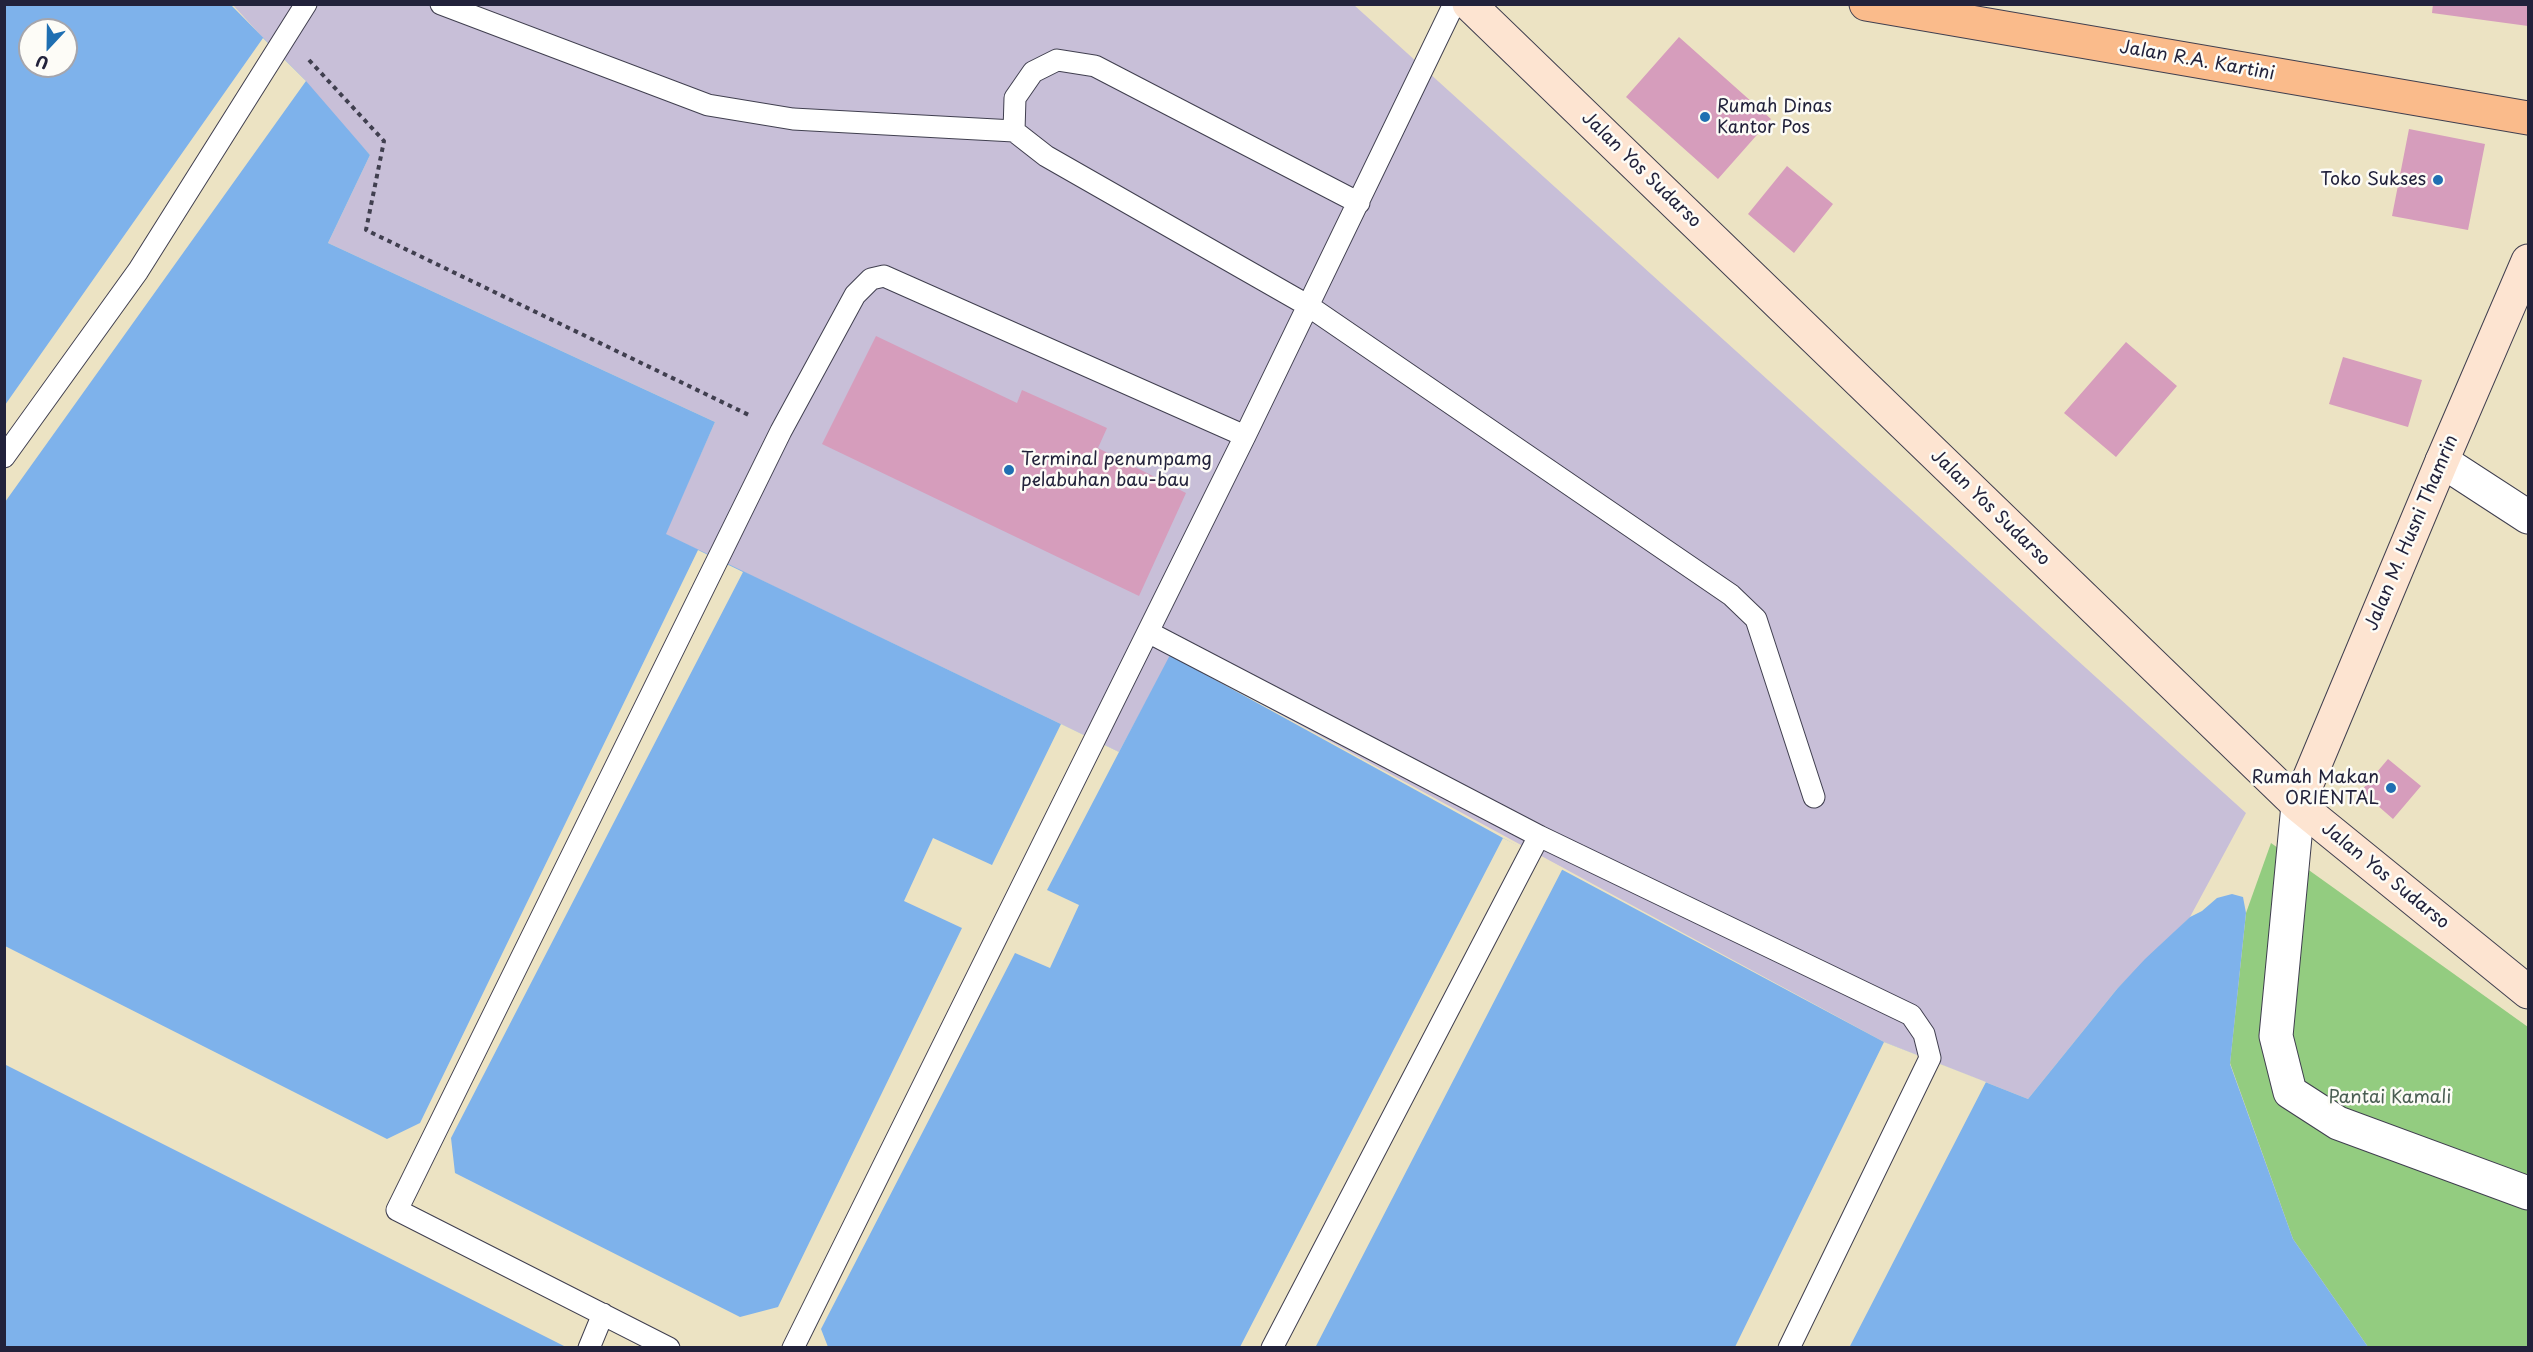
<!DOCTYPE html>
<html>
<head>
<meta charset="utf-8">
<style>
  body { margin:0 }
  #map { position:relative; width:2533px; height:1352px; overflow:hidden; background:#ece3c3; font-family:"Playpen Sans",sans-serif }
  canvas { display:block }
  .frame { position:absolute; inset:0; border:6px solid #22223b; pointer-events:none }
  .north { position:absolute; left:18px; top:18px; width:60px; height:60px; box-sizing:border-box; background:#fdfcf7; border:2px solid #a5a5ac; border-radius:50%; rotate:202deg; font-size:16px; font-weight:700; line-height:24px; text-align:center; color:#22223b }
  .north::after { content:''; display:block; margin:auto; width:21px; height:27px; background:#1f6fb2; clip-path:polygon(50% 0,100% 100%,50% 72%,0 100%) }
</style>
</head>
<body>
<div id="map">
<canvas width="2533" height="1352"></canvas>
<div class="frame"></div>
<div class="north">U</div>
</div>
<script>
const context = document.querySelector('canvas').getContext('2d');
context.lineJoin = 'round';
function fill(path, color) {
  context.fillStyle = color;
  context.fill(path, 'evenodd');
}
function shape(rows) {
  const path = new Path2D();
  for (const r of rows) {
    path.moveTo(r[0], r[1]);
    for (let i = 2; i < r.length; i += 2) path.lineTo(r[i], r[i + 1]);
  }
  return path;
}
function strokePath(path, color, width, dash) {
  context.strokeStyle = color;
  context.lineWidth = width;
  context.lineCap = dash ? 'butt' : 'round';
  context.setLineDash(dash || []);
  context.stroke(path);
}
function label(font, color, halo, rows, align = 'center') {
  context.font = font + ' "Playpen Sans",sans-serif';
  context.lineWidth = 5;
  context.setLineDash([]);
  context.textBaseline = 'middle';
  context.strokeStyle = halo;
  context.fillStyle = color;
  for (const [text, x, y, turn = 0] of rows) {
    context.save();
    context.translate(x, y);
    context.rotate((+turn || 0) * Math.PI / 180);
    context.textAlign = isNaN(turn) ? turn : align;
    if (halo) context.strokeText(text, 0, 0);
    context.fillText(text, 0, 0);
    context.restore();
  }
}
fill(shape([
  [233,5,1354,5,2246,813,2190,917,2117,989,2028,1099,1884,1042,1171,655,1119,752,665,534,715,422,328,243,370,155]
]), '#c8bfd8');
fill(shape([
  [2271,843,2528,1027,2528,1347,2368,1347,2293,1239,2230,1063,2246,913]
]), '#93cc80');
fill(shape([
  [5,4,231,5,306,81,370,155,328,243,715,422,666,534,1119,752,1170,655,1503,838,1884,1042,2028,1099,2117,989,2145,959,2190,917,2202,911,2217,898,2232,894,2243,897,2246,913,2230,1064,2293,1239,2368,1347,5,1348],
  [30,30,66,30,66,66,30,66]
]), '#7eb2eb');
fill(shape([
  [263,38,306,81,5,502,5,405],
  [698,550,743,572,451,1138,455,1173,740,1317,778,1307,962,928,904,901,933,838,992,865,1061,724,1119,752,1047,890,1079,905,1050,968,1015,953,821,1329,828,1347,566,1347,4,1064,5,946,387,1139,420,1123],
  [1503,838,1563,868,1315,1348,1240,1347],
  [1884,1042,1986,1082,1849,1348,1735,1347]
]), '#ece3c3');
fill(shape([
  [2433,4,2528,4,2528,26,2432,13],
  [1679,37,1771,119,1718,179,1626,97],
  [2409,129,2485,144,2468,230,2392,216],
  [1787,166,1833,204,1794,253,1748,214],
  [876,336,1017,403,1022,390,1107,428,1098,448,1186,493,1139,596,822,444],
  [2126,342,2177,386,2116,457,2064,413],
  [2343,357,2422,380,2408,427,2329,404],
  [2388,759,2421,786,2393,819,2361,791]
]), '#d69dbc');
const lane = shape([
  [441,4,708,105,793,119,1014,131],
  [1359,203,1095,66,1057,60,1033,72,1015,98,1014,131,1046,156,1307,305,1731,595,1756,619,1814,797],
  [4,457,138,271,306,4],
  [1148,632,1539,836,1911,1015,1924,1034,1930,1058,1789,1348],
  [589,1348,603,1314],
  [669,1348,397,1210,781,431,855,295,871,279,884,276,1245,436],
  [793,1348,1245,436,1454,4],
  [1272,1348,1539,836]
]);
const street = shape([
  [2442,461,2528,517],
  [2298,805,2276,1036,2290,1092,2338,1123,2528,1193]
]);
const secondary = shape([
  [1469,4,2298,805,2528,992],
  [2298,805,2442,461,2528,261]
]);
const highway = shape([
  [1866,4,2528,118]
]);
strokePath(lane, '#403f4f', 23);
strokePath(street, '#403f4f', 35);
strokePath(secondary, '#403f4f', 35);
strokePath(highway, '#403f4f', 35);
strokePath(shape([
  [309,60,384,141,366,230,751,416]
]), '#403f4f', 4, [4.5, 4.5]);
strokePath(lane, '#fff', 21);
strokePath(street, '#fff', 33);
strokePath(secondary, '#fde4d1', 33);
strokePath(highway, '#fabb8b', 33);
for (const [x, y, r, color] of [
  [1705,117,6,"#1f6fb2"],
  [2438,180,6,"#1f6fb2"],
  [1009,470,6,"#1f6fb2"],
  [2391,788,6,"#1f6fb2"]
]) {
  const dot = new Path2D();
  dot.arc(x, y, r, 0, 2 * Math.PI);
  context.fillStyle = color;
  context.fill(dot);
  strokePath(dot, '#fdfcf7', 2);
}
label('18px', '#22223b', '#fdfcf7', [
  ["Jalan R.A. Kartini",2197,61,10],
  ["Jalan Yos Sudarso",1641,170,44],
  ["Jalan Yos Sudarso",1990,508,44],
  ["Jalan M. Husni Thamrin",2412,533,-67],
  ["Jalan Yos Sudarso",2385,876,39]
]);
label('18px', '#22223b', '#fdfcf7', [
  ["Rumah Dinas",1717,107],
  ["Kantor Pos",1717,128],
  ["Toko Sukses",2426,180,"right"],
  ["Terminal penumpamg",1021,460],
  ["pelabuhan bau-bau",1021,481],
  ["Rumah Makan",2379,778,"right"],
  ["ORIENTAL",2379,799,"right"]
], 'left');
label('18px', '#4a5e53', '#fdfcf7', [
  ["Pantai Kamali",2390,1098]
]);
</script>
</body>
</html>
